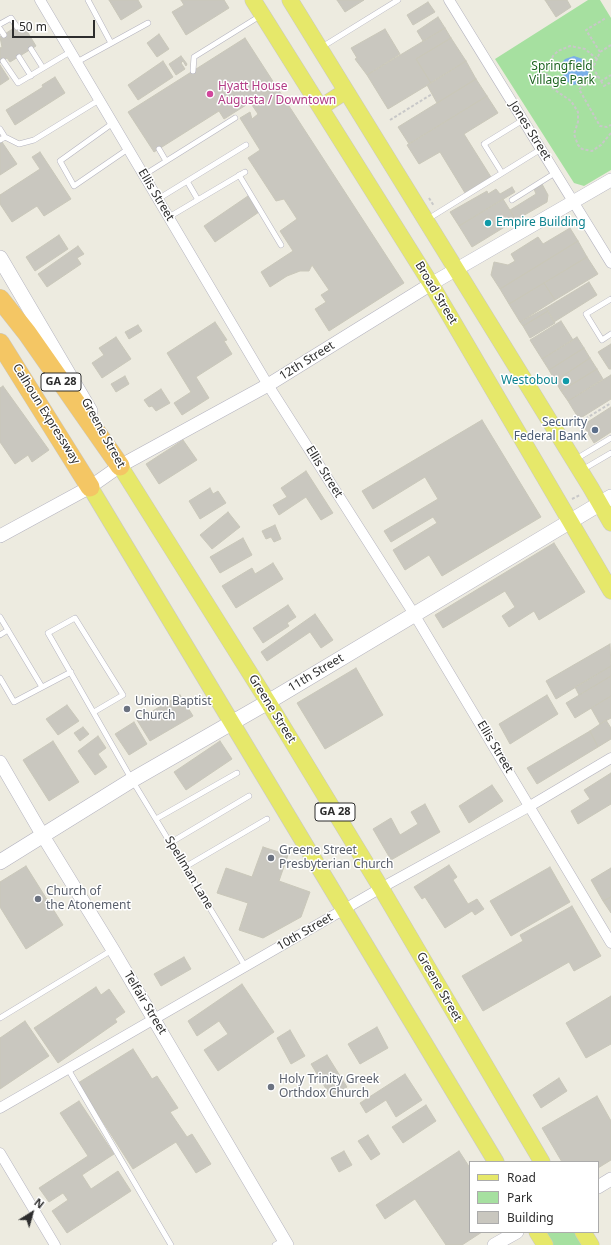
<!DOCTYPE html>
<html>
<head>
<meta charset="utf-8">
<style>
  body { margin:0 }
  #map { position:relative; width:611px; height:1245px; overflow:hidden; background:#edebe0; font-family:"Noto Sans",sans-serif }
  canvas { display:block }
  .legend { position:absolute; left:469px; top:1161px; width:130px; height:72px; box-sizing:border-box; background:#fff; border:1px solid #ababab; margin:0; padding:5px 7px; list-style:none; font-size:12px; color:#2d2d2d }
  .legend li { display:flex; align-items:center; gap:8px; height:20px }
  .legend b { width:20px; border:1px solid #ababab }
  .north { position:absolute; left:12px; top:1193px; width:40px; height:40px; -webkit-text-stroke:3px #fff; paint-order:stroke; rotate:37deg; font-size:11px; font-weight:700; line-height:16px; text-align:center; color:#2d2d2d }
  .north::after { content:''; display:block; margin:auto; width:14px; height:18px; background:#2d2d2d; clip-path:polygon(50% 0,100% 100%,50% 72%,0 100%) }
  .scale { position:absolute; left:12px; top:20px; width:83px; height:18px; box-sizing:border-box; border:2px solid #2d2d2d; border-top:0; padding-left:5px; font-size:12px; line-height:14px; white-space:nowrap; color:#2d2d2d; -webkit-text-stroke:3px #fff; paint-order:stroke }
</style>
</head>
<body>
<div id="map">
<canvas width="611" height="1245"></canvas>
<ul class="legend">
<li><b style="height:5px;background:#e6e86a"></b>Road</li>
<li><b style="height:11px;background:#a6e0a0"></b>Park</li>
<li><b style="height:11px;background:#c9c7bf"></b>Building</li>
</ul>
<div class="north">N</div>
<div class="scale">50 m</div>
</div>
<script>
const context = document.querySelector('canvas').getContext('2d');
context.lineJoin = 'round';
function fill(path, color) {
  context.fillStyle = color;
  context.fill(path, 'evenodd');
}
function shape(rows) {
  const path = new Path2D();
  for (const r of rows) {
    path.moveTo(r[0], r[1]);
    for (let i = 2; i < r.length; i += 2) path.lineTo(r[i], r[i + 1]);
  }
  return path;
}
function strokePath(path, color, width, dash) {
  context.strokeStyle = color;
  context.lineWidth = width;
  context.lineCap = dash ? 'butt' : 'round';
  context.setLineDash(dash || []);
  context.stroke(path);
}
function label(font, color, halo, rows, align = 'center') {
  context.font = font + ' "Noto Sans",sans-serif';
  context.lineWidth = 3;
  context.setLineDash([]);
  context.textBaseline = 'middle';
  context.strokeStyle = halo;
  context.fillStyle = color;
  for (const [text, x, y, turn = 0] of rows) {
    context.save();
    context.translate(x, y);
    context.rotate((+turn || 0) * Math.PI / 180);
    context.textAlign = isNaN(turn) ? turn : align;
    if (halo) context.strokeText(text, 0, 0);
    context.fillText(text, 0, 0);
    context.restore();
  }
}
fill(shape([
  [588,0,600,0,611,18,611,170,584,186,574,183,495,59],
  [537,1232,583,1232,591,1245,545,1245]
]), '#a6e0a0');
fill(shape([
  [574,56,583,59,589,67,589,71,586,80,582,83,573,85,562,79,565,69,561,64,565,59]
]), '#7aafe8');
const building = shape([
  [109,0,138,0,142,7,121,20,109,0],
  [181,0,224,0,229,8,186,35,172,12,184,5,181,0],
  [337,0,364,0,345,12,337,0],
  [545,0,567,0,571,7,556,17,545,0],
  [428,2,435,12,413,25,407,15,428,2],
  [438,17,445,28,423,41,417,31,438,17],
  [22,23,36,46,10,62,7,58,0,63,0,48,2,47,0,37,22,23],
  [445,28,451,38,416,59,431,83,388,109,367,75,445,28],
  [385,29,400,54,367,75,355,59,357,58,351,48,385,29],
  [159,34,169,49,157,57,147,43,159,34],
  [245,38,276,86,224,119,219,111,154,152,128,112,245,38],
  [451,38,466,61,431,83,416,59,451,38],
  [181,56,187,64,186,66,183,61,181,63,185,69,176,75,169,64,181,56],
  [163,61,173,77,138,100,128,85,163,61],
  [466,61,476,79,437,103,427,85,466,61],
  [0,65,9,79,0,85,0,65],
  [55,77,65,93,15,125,6,110,43,87,42,85,55,77],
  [476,79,487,96,409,144,398,127,476,79],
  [276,86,404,283,329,331,315,309,326,302,321,295,329,290,312,265,309,271,300,271,287,276,270,287,261,272,293,251,280,231,297,219,284,199,276,201,248,158,260,150,240,118,250,112,252,119,258,114,250,102,276,86],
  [487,96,498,113,464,134,491,177,465,193,440,152,419,164,407,145,487,96],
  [2,142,17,164,0,175,0,143,2,142],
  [40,152,71,199,44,216,37,206,12,222,0,204,0,195,40,169,32,157,40,152],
  [542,184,548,195,547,202,516,220,510,210,536,194,534,189,542,184],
  [512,187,515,192,459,226,450,212,487,191,488,194,496,189,500,194,512,187],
  [248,196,259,212,215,242,204,226,248,196],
  [503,199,516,220,472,247,459,226,503,199],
  [570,228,578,241,500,289,491,275,494,262,508,265,515,261,511,254,538,237,543,244,570,228],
  [59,235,68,249,35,271,26,257,59,235],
  [578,241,587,257,509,304,500,289,578,241],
  [78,246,84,254,77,258,81,264,47,287,38,274,78,246],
  [587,257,598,274,555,300,544,283,587,257],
  [589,282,597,295,554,322,546,308,589,282],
  [544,283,555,300,520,322,509,304,544,283],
  [546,308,548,311,523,326,520,322,546,308],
  [548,311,555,323,530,338,523,326,548,311],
  [561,321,573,340,542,359,530,340,561,321],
  [215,322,227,340,224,341,232,354,196,377,209,398,182,415,174,403,191,392,167,353,215,322],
  [138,325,142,331,129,339,125,332,138,325],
  [116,337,131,359,102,378,92,363,104,355,99,348,116,337],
  [577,337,584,348,549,370,542,359,577,337],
  [611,344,611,369,609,369,598,352,611,344],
  [584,348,590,358,555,381,549,370,584,348],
  [590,358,597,369,561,391,555,381,590,358],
  [597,369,603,379,568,401,561,391,597,369],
  [611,375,611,399,579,419,568,401,611,375],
  [125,376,129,384,116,392,111,384,125,376],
  [3,386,49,450,32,462,28,455,15,464,0,442,0,388,3,386],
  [161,389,170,403,156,411,152,406,149,407,144,400,161,389],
  [611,407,611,432,594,443,583,425,611,407],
  [482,420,541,517,442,576,429,555,405,570,393,550,437,523,433,517,391,542,384,531,438,499,425,477,373,509,362,491,482,420],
  [183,440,197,460,159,484,146,464,183,440],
  [306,471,333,513,321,520,306,497,279,515,273,505,287,497,281,488,306,471],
  [210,488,213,494,218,491,226,503,200,519,189,501,210,488],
  [228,512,240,527,212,549,200,535,228,512],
  [275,525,281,539,274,542,271,537,266,539,262,531,275,525],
  [243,538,252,555,220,573,210,557,243,538],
  [554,543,585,592,539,620,534,611,509,627,502,616,515,607,505,591,443,628,435,615,554,543],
  [273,563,283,579,236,608,222,586,252,568,255,574,273,563],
  [288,605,296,617,287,623,289,626,263,643,253,628,288,605],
  [315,614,333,640,321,648,310,632,267,661,261,652,315,614],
  [610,644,611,666,556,699,546,681,610,644],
  [611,666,611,676,579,695,575,687,611,666],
  [356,668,383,715,325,749,297,703,356,668],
  [611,676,611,696,575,718,566,703,611,676],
  [180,695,193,716,150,741,137,720,180,695],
  [547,695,558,714,510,744,499,724,547,695],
  [611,696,611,718,600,724,591,708,611,696],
  [67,705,79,721,58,735,46,719,67,705],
  [606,720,611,728,611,739,598,747,590,731,606,720],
  [134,722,147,744,129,755,115,734,134,722],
  [83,727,89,734,80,741,74,733,83,727],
  [590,731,598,747,537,784,527,768,590,731],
  [98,736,106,748,98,754,107,767,95,775,78,751,98,736],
  [53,741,79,782,49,801,23,760,53,741],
  [220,741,232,759,186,790,174,772,220,741],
  [611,773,611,804,578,824,571,811,590,799,584,790,611,773],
  [492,785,503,801,469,823,459,806,492,785],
  [425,804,440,832,391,860,373,829,391,818,400,835,418,824,411,812,425,804],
  [263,847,288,855,279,881,310,892,301,917,263,938,239,930,248,903,217,893,226,868,252,877,263,847],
  [449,865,457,877,453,880,468,904,477,899,484,909,475,915,472,911,445,928,425,897,422,899,414,887,449,865],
  [26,866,63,925,26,949,0,907,0,882,26,866],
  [550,867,570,902,511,936,490,901,550,867],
  [611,868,611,897,603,901,591,880,611,868],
  [611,897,611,913,603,901,611,897],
  [572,906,601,956,574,971,569,962,483,1011,462,976,523,941,520,935,572,906],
  [184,957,191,969,161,986,154,974,184,957],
  [242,984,274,1032,218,1071,204,1050,228,1034,219,1021,197,1036,188,1021,242,984],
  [96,987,101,995,109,989,125,1012,115,1019,117,1022,58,1063,34,1028,96,987],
  [611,996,611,1044,586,1058,566,1023,611,996],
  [25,1021,49,1056,0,1089,0,1038,25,1021],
  [377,1027,388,1048,360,1064,348,1044,377,1027],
  [290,1030,305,1056,291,1064,277,1038,290,1030],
  [133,1049,152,1079,157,1076,178,1108,170,1112,187,1137,192,1134,211,1164,196,1173,176,1142,133,1169,78,1083,133,1049],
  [327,1055,347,1087,331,1097,311,1064,327,1055],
  [405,1074,422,1100,396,1117,386,1100,366,1113,360,1103,405,1074],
  [559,1078,567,1091,541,1108,533,1095,559,1078],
  [597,1096,611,1121,611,1160,598,1168,598,1162,562,1162,542,1128,597,1096],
  [79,1101,114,1154,82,1175,91,1189,118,1171,131,1191,67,1233,52,1211,68,1200,63,1193,49,1202,39,1188,88,1156,60,1113,79,1101],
  [426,1105,436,1121,403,1143,392,1127,426,1105],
  [368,1135,380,1154,371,1160,358,1141,368,1135],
  [344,1151,352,1165,339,1172,331,1158,344,1151],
  [459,1151,470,1168,470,1232,482,1232,462,1245,446,1245,415,1199,385,1219,376,1205,459,1151]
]);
fill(building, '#c9c7bf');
strokePath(building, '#c9c7b9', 1);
const service = shape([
  [88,0,111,43],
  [0,24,11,18,17,27],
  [0,29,4,35],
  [322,47,398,0],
  [31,49,43,68],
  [19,57,31,76],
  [3,61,18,83,70,52],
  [77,62,148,23],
  [193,71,194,57,260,16],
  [113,123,60,161,74,186,128,149],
  [0,129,5,137],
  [0,140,5,137,19,144,34,140,99,100],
  [159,149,166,161],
  [502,173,484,144,523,120],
  [144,175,235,118],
  [239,175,281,245],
  [187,181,198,200],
  [158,199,246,145],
  [512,200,555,173],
  [169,217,245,172],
  [428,219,541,149],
  [611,299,586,314,602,340,611,334],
  [576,459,611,438],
  [582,470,611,453],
  [0,617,42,687],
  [0,635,8,630],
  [0,678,14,702,71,672],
  [94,712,123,695,75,618,48,633,132,780,245,966],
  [156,819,237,773],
  [170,843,249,796],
  [185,867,267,819],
  [0,1018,112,950],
  [68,1069,171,1245],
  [275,1245,284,1240]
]);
const minor = shape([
  [40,0,268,385,414,614,611,943],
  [449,0,611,263],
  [0,1108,381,888,530,806,611,758],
  [0,1153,55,1245]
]);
const tertiary = shape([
  [0,536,90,487,120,466,268,385,431,284,611,180],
  [0,762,43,836,113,950,287,1245],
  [598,1187,611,1179],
  [494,1245,517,1232]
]);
const secondary = shape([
  [0,258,90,411],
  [0,862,132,780,268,702,611,497]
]);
const primary = shape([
  [253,0,431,284,611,591],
  [290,0,591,488,611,523],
  [321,107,346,91],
  [120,466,268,702,381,888,542,1162],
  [90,487,496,1162],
  [537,1232,545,1245],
  [583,1232,591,1245]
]);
const motorway = shape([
  [0,299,27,333,120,466],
  [0,343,90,487]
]);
strokePath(service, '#b4b3bf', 6);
strokePath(minor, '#b4b3bf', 11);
strokePath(tertiary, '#b4b3bf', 14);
strokePath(secondary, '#b4b3bf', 16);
strokePath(primary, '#c8c8c8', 17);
strokePath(motorway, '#c8c8c8', 20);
strokePath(shape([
  [611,45,600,52,593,68,601,81,611,75],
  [600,52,586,30,606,18],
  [597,59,585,49,570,46,558,51,553,56,547,68,547,75,552,88,571,101,578,112,578,122,574,134,578,145,582,149,592,151,601,145,611,133],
  [598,76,579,89,600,126,607,127,611,125],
  [601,81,604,86,609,83,611,86],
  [390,120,432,94],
  [429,198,434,206],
  [577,424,611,403],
  [572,499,580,495]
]), '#c8c8c8', 2, [3, 2]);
strokePath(service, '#fff', 5);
strokePath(minor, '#fff', 10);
strokePath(tertiary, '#fff', 13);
strokePath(secondary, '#fff', 15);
strokePath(primary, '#e6e86a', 16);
strokePath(motorway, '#f4c664', 19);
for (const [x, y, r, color] of [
  [210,94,4,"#d1479c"],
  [488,223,4,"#0f9aa8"],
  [566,381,4,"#0f9aa8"],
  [595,430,4,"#5c6f8a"],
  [127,709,4,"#6b7280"],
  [271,858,4,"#6b7280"],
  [38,899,4,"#6b7280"],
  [271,1087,4,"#6b7280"]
]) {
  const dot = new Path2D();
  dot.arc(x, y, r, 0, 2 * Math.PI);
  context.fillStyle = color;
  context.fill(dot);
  strokePath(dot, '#fff', 1.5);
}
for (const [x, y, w] of [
  [61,382,40],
  [335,812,40]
]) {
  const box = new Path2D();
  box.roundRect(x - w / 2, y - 9, w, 18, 3);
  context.fillStyle = '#fff';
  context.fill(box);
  strokePath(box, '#2d2d2d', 1);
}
label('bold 11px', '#2d2d2d', null, [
  ["GA 28",61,382],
  ["GA 28",335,812]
]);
label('12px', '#206623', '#fff', [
  ["Springfield",562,67],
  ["Village Park",562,81]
]);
label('12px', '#b23c85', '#fff', [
  ["Hyatt House",218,87],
  ["Augusta / Downtown",218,101]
], 'left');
label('12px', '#2d2d2d', '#fff', [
  ["Jones Street",530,131,58],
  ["Ellis Street",156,195,59],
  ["Broad Street",436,293,59],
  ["12th Street",307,361,-32],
  ["Calhoun Expressway",46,414,58],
  ["Greene Street",103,433,61],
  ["Ellis Street",324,472,58],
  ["11th Street",316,673,-31],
  ["Greene Street",272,709,58],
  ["Ellis Street",495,747,59],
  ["Spellman Lane",189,873,59],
  ["10th Street",305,932,-30],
  ["Greene Street",439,987,60],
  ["Telfair Street",145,1003,59]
]);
label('12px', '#0d838f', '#fff', [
  ["Empire Building",496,223],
  ["Westobou",558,381,"right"]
], 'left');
label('12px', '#4e5e75', '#fff', [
  ["Security",587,423],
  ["Federal Bank",587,437]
], 'right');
label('12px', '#5b616d', '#fff', [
  ["Union Baptist",135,702],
  ["Church",135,716],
  ["Greene Street",279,851],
  ["Presbyterian Church",279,865],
  ["Church of",46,892],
  ["the Atonement",46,906],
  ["Holy Trinity Greek",279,1080],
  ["Orthdox Church",279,1094]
], 'left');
</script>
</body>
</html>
